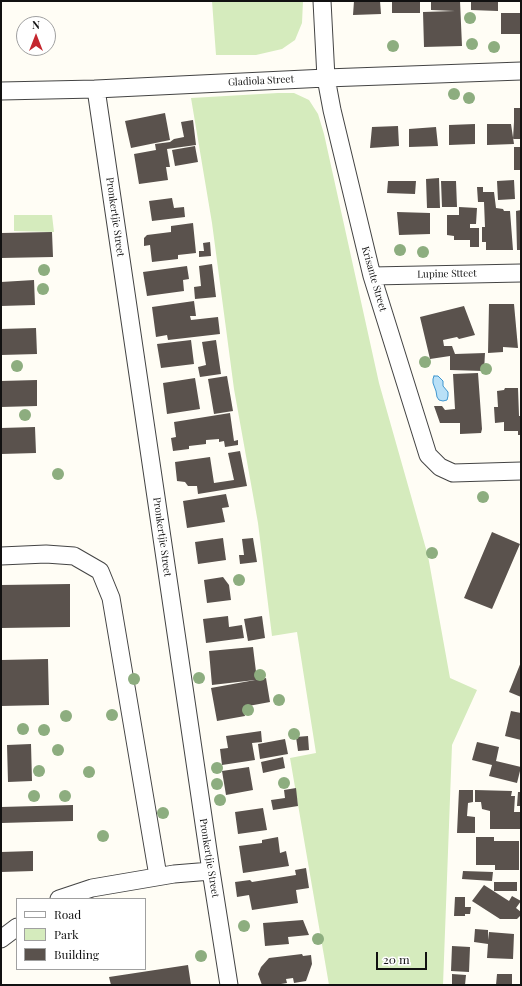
<!DOCTYPE html>
<html>
<head>
<meta charset="utf-8">
<style>
  body { margin:0 }
  #map { position:relative; width:522px; height:986px; overflow:hidden; background:#fffdf5; font-family:"Playfair Display",serif }
  canvas { display:block }
  .frame { position:absolute; inset:0; border:2px solid #111; pointer-events:none }
  .legend { position:absolute; left:16px; top:898px; width:130px; height:72px; box-sizing:border-box; background:#fff; border:1px solid #a0a0a0; margin:0; padding:5px 7px; list-style:none; font-size:12px; color:#111 }
  .legend li { display:flex; align-items:center; gap:8px; height:20px }
  .legend b { width:20px; border:1px solid #a0a0a0 }
  .north { position:absolute; left:16px; top:16px; width:40px; height:40px; box-sizing:border-box; background:#fff; border:1px solid #a0a0a0; border-radius:50%; rotate:0deg; font-size:11px; font-weight:700; line-height:16px; text-align:center; color:#111 }
  .north::after { content:''; display:block; margin:auto; width:14px; height:18px; background:#c4262e; clip-path:polygon(50% 0,100% 100%,50% 72%,0 100%) }
  .scale { position:absolute; left:376px; top:952px; width:51px; height:18px; box-sizing:border-box; border:2px solid #111; border-top:0; padding-left:5px; font-size:12px; line-height:14px; white-space:nowrap; color:#111; -webkit-text-stroke:3px #fff; paint-order:stroke }
</style>
</head>
<body>
<div id="map">
<canvas width="522" height="986"></canvas>
<div class="frame"></div>
<ul class="legend">
<li><b style="height:5px;background:#fff"></b>Road</li>
<li><b style="height:11px;background:#d5ebbd"></b>Park</li>
<li><b style="height:11px;background:#5a524d"></b>Building</li>
</ul>
<div class="north">N</div>
<div class="scale">20 m</div>
</div>
<script>
const context = document.querySelector('canvas').getContext('2d');
context.lineJoin = 'round';
function fill(path, color) {
  context.fillStyle = color;
  context.fill(path, 'evenodd');
}
function shape(rows) {
  const path = new Path2D();
  for (const r of rows) {
    path.moveTo(r[0], r[1]);
    for (let i = 2; i < r.length; i += 2) path.lineTo(r[i], r[i + 1]);
  }
  return path;
}
function strokePath(path, color, width, dash) {
  context.strokeStyle = color;
  context.lineWidth = width;
  context.lineCap = dash ? 'butt' : 'round';
  context.setLineDash(dash || []);
  context.stroke(path);
}
function label(font, color, halo, rows, align = 'center') {
  context.font = font + ' "Playfair Display",serif';
  context.lineWidth = 4;
  context.setLineDash([]);
  context.textBaseline = 'middle';
  context.strokeStyle = halo;
  context.fillStyle = color;
  for (const [text, x, y, turn = 0] of rows) {
    context.save();
    context.translate(x, y);
    context.rotate((+turn || 0) * Math.PI / 180);
    context.textAlign = isNaN(turn) ? turn : align;
    if (halo) context.strokeText(text, 0, 0);
    context.fillText(text, 0, 0);
    context.restore();
  }
}
fill(shape([
  [212,1,303,1,302,23,295,40,282,49,256,55,216,55],
  [278,93,294,93,309,100,318,114,324,134,379,383,428,556,450,678,477,690,452,745,443,985,329,985,290,758,316,753,297,632,272,636,258,523,234,389,212,223,191,98],
  [14,215,52,215,54,232,14,231]
]), '#d5ebbd');
const water = shape([
  [434,376,438,376,443,381,443,386,448,392,448,396,447,400,443,401,439,400,437,397,436,391,433,383,433,379,434,376]
]);
fill(water, '#b9e0f7');
strokePath(water, '#3f96cf', 1);
fill(shape([
  [354,1,380,1,381,14,353,15],
  [392,1,420,1,420,13,392,13],
  [431,1,460,1,462,46,424,47,423,12,455,11,431,10],
  [471,1,498,1,498,11,471,10],
  [501,13,521,13,521,34,501,34],
  [514,108,521,108,521,139,513,139,514,122],
  [165,113,170,140,131,148,125,121],
  [193,120,196,145,167,149,170,167,166,167,168,180,139,184,134,154,156,150,155,144,170,142,174,139,184,137,181,122],
  [475,124,475,144,449,145,449,125],
  [487,124,511,124,514,144,487,145],
  [398,126,399,146,370,148,372,127],
  [436,127,438,146,409,147,409,129],
  [195,146,198,162,175,166,172,150],
  [514,147,521,147,521,170,514,170],
  [439,178,440,208,427,208,426,179],
  [514,180,515,199,498,200,497,181],
  [388,181,416,181,415,194,387,193],
  [441,181,456,181,457,207,442,207],
  [477,187,483,187,483,192,494,192,496,208,503,209,504,211,510,211,513,250,486,250,486,242,482,242,482,227,485,227,484,202,478,202],
  [172,198,174,208,184,207,185,217,152,221,149,201],
  [459,207,477,208,476,224,470,224,470,228,479,228,479,247,470,247,470,240,454,240,454,236,447,235,447,215,459,215],
  [521,210,521,250,517,250,516,211],
  [397,212,430,213,430,234,399,235],
  [193,223,196,253,178,255,178,259,152,262,150,245,144,246,144,238,147,235,171,232,171,226],
  [52,232,53,257,1,258,1,233],
  [210,242,211,256,199,257,199,251,204,251,203,243],
  [212,264,216,297,195,299,194,287,201,286,199,266],
  [187,266,189,279,183,280,184,291,147,296,143,272],
  [34,280,35,305,1,306,1,282],
  [194,301,196,316,190,316,191,320,218,317,220,334,168,340,167,335,156,337,152,307],
  [489,304,514,304,518,348,503,347,503,352,488,353],
  [464,306,475,335,459,339,457,337,443,340,444,346,452,346,455,354,485,353,484,371,450,370,450,356,430,359,420,317],
  [36,328,37,354,1,355,1,329],
  [191,340,194,364,161,368,157,344],
  [216,340,221,374,200,377,198,367,206,365,202,342],
  [478,373,482,429,481,433,460,434,460,423,440,423,434,406,442,406,445,410,455,409,453,374],
  [227,376,233,411,214,414,208,379],
  [195,378,200,409,167,414,163,383],
  [37,380,37,406,1,407,1,381],
  [505,388,518,388,519,416,521,416,521,435,518,435,518,431,504,431,504,422,495,423,494,407,498,407,497,391,504,390],
  [230,413,234,441,238,440,238,445,225,447,224,441,219,442,219,439,206,440,206,444,189,446,189,449,173,451,171,438,176,437,174,422],
  [35,427,36,453,1,454,1,428],
  [240,451,247,486,198,494,197,486,188,486,185,482,177,481,175,462,210,457,214,483,234,480,228,453],
  [226,494,229,507,222,508,225,522,187,528,183,501],
  [492,532,520,544,492,609,464,598],
  [223,538,226,560,198,564,195,542],
  [253,538,257,562,240,564,239,555,244,555,242,539],
  [223,577,229,585,231,600,207,603,204,580],
  [70,584,70,627,1,628,1,585],
  [228,616,229,627,242,625,244,638,206,643,203,619],
  [262,616,265,638,248,641,244,619],
  [253,647,257,680,266,678,270,702,243,707,245,716,217,721,211,688,255,680,212,685,209,651],
  [48,659,49,705,1,706,1,660],
  [521,662,521,697,509,692],
  [511,711,521,713,521,740,505,736],
  [261,731,262,742,252,743,255,760,222,765,220,749,228,748,226,736],
  [308,736,309,750,298,751,296,737],
  [285,739,288,754,260,759,258,744],
  [477,742,499,747,496,761,521,767,517,783,489,776,492,765,472,760],
  [31,744,32,781,8,782,7,745],
  [283,757,285,768,263,773,261,762],
  [249,767,253,790,226,795,222,771],
  [296,788,298,806,273,810,271,800,285,798,284,790],
  [459,790,473,790,473,802,468,803,467,816,475,817,475,833,457,833],
  [475,790,512,791,511,796,515,796,514,812,521,812,521,829,490,829,490,811,482,809,481,802,475,802],
  [518,792,521,792,521,806,517,806],
  [73,805,73,821,1,823,1,807],
  [263,808,267,830,238,834,235,812],
  [278,837,280,853,286,851,289,866,243,873,239,846,262,843,262,840],
  [476,837,494,837,494,841,519,841,519,870,495,870,495,865,476,865],
  [33,851,33,871,1,872,1,852],
  [306,868,309,888,296,890,298,903,252,910,249,895,237,897,235,882,250,880,252,882,296,875,295,870],
  [463,871,493,872,492,881,462,879],
  [494,882,517,882,517,891,494,891],
  [484,885,509,901,512,896,521,901,516,908,521,912,521,915,517,919,500,919,472,901],
  [455,897,465,897,465,907,471,907,470,914,465,914,465,916,454,916],
  [303,920,309,935,288,937,289,944,265,946,263,923],
  [475,929,488,930,488,940,489,932,514,934,513,959,487,958,488,944,474,942],
  [452,946,470,947,469,972,451,971],
  [302,954,303,956,311,955,312,964,306,981,294,983,293,978,286,979,287,983,275,985,262,985,258,974,261,967,269,958],
  [188,965,191,985,111,985,109,977],
  [452,974,466,975,465,985,452,985],
  [497,974,512,974,512,985,496,985]
]), '#5a524d');
const minor = shape([
  [322,1,326,78,332,110,372,276,428,455,440,467,453,473,521,471],
  [96,89,211,871,229,985],
  [1,91,96,89,326,78,521,71],
  [372,276,521,273],
  [1,556,46,554,74,556,100,571,111,598,158,876],
  [59,899,92,888,174,874,211,871],
  [1,939,17,927]
]);
strokePath(minor, '#444', 19);
strokePath(minor, '#fff', 17);
context.fillStyle = '#8dad7f';
for (const [x, y] of [
  [470,18],
  [472,44],
  [393,46],
  [494,47],
  [454,94],
  [469,98],
  [400,250],
  [423,252],
  [44,270],
  [43,289],
  [425,362],
  [17,366],
  [486,369],
  [25,415],
  [58,474],
  [483,497],
  [432,553],
  [239,580],
  [260,675],
  [199,678],
  [134,679],
  [279,700],
  [248,710],
  [112,715],
  [66,716],
  [23,729],
  [44,730],
  [294,734],
  [58,750],
  [217,768],
  [39,771],
  [89,772],
  [284,783],
  [217,784],
  [34,796],
  [65,796],
  [220,800],
  [163,813],
  [103,836],
  [244,926],
  [318,939],
  [201,956]
]) {
  context.beginPath();
  context.arc(x, y, 6, 0, 2 * Math.PI);
  context.fill();
}
label('10px', '#111', '#fff', [
  ["Gladiola Street",261,81,-3],
  ["Pronkertjie Street",115,217,82],
  ["Lupine Stteet",447,274,-1],
  ["Krisante Street",374,279,74],
  ["Pronkertjie Street",162,537,82],
  ["Pronkertjie Street",209,858,81]
]);
</script>
</body>
</html>
